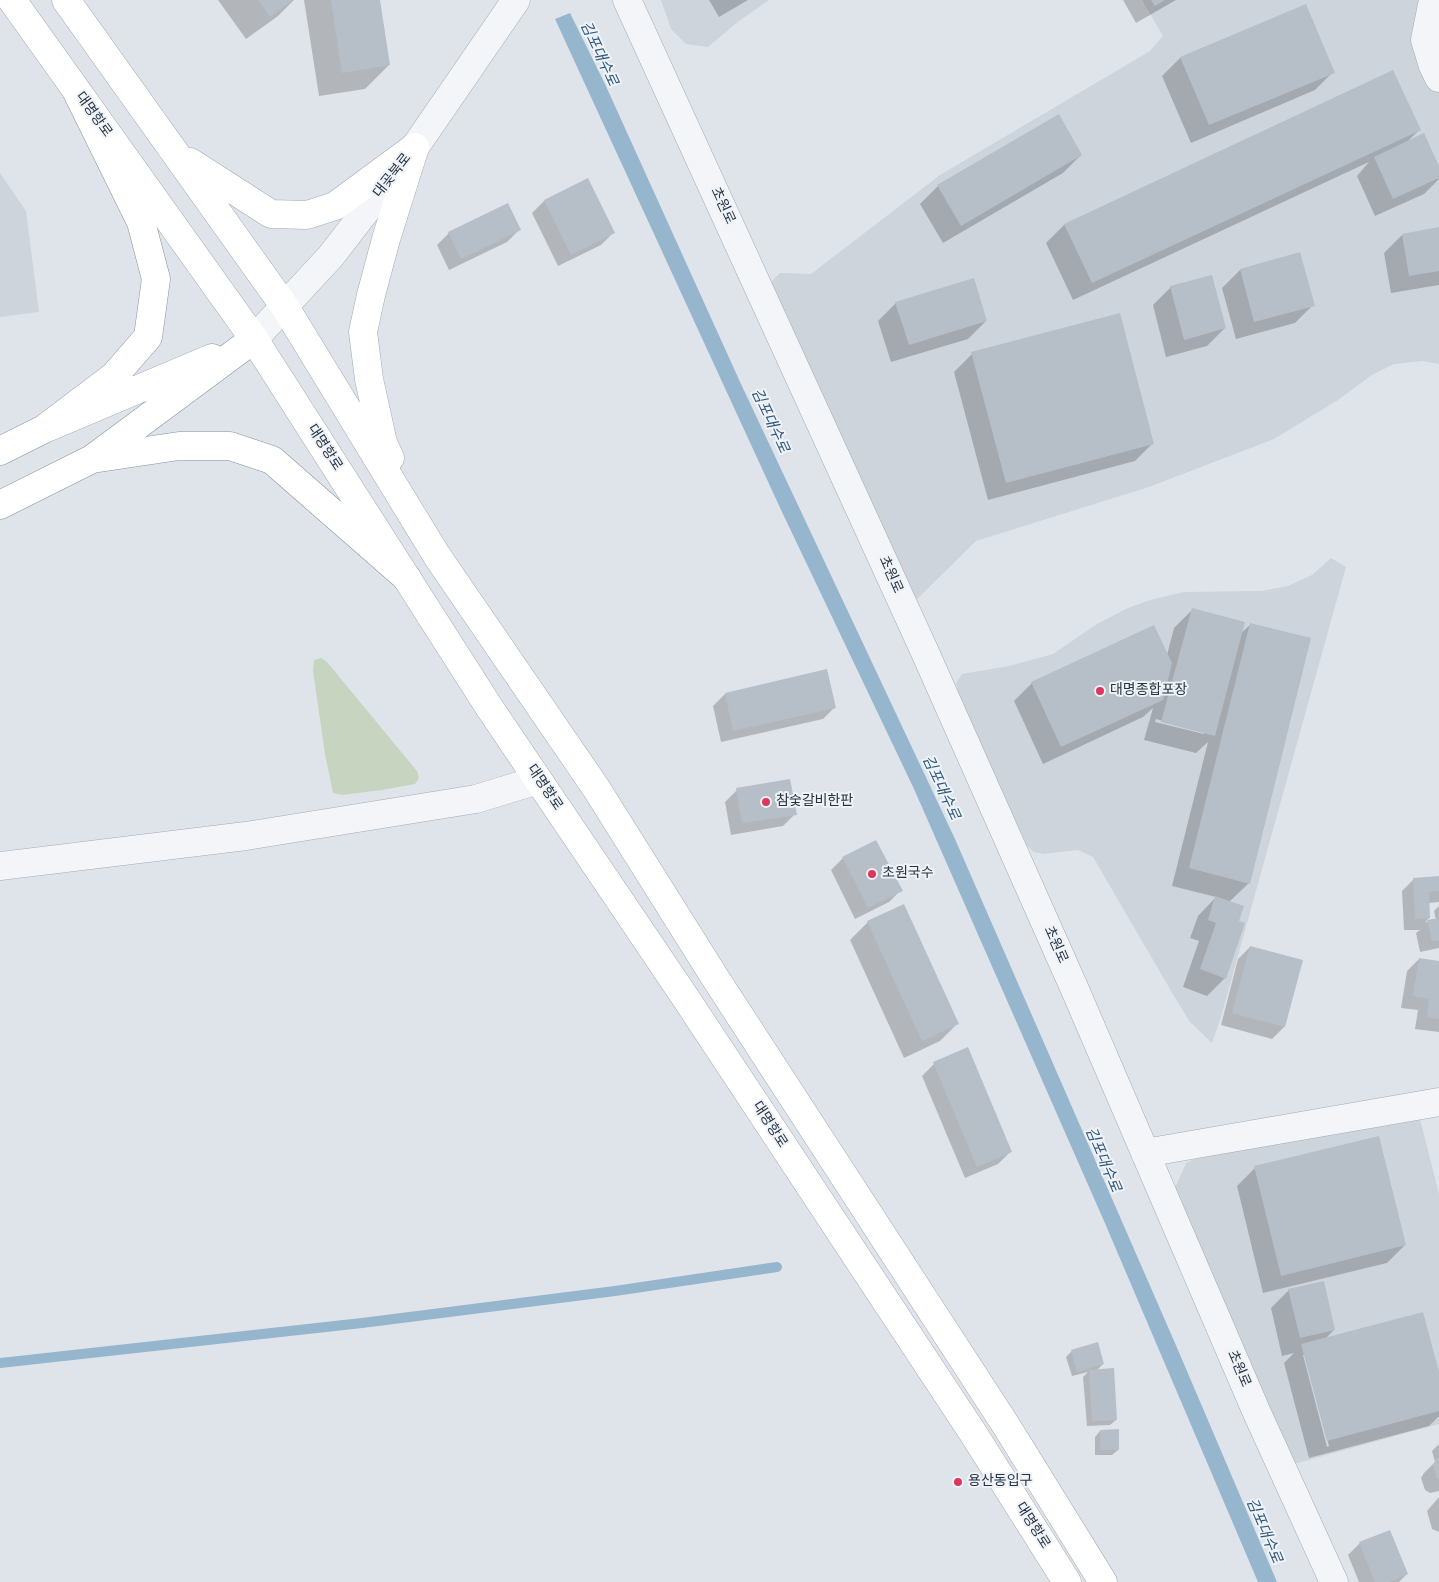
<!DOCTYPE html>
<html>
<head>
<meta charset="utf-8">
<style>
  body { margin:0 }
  canvas { display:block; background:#dfe4ea }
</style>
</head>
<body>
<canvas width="1439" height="1582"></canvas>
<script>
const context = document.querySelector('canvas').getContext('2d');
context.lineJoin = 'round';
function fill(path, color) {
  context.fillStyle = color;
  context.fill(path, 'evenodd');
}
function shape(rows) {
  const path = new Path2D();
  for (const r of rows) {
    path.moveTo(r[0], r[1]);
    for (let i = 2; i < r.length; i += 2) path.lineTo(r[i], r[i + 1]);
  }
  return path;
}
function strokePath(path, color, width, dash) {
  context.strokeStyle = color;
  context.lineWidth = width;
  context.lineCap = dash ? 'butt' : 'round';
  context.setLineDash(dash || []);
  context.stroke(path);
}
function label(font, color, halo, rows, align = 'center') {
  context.font = font + ' "Source Sans 3","Noto Sans KR",sans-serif';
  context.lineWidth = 4;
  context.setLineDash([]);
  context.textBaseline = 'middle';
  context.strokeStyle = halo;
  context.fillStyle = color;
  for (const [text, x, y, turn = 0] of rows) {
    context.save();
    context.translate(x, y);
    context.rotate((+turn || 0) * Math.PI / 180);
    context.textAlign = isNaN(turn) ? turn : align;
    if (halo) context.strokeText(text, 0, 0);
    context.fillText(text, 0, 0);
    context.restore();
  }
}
fill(shape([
  [661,0,769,0,739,21,708,47,686,44,671,29],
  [1142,0,1426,0,1426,67,1439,93,1439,364,1422,361,1394,364,1372,375,1338,400,1274,439,1149,487,976,541,914,602,770,283,780,273,811,274,940,175,1150,51,1163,36],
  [0,173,26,211,39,312,0,317],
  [1331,558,1346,567,1221,1017,1212,1043,1190,1022,1174,996,1093,857,1078,850,1043,854,1034,852,1027,846,958,693,956,683,962,674,1009,666,1053,654,1097,624,1128,608,1150,600,1184,592,1261,591,1288,586,1312,575],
  [1419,1115,1439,1194,1439,1424,1294,1464,1174,1190,1186,1163,1209,1152]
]), '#cdd4dc');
fill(shape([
  [321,658,327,662,417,771,419,778,415,784,382,790,342,795,333,793,325,754,313,671,314,660]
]), '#c7d5c0');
fill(shape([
  [570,13,605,84,741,384,955,839,1175,1343,1277,1582,1258,1582,1104,1221,914,789,782,512,555,19]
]), '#96b6ce');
fill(shape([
  [218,0,294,0,278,16,246,39],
  [304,0,379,0,389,65,365,89,319,96],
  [709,0,748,0,719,17],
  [1123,0,1176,0,1136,23],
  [1305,6,1333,72,1315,90,1191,143,1162,76,1180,58],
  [1419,130,1406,143,1439,169,1439,179,1424,194,1375,216,1357,176,1369,162,1073,300,1046,243,1064,225],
  [1081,155,1063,173,943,243,920,204,938,186],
  [588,180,613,233,601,245,558,266,532,213,544,201],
  [1439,228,1439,285,1391,293,1384,253,1402,235],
  [519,230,507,242,449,270,437,245,449,233],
  [1300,254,1313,305,1295,323,1236,339,1222,288,1240,270],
  [1171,287,1225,328,1207,346,1166,357,1153,305],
  [896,303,986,321,968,339,891,362,878,321],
  [972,354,1153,443,1135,461,988,500,954,372],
  [1192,610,1240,634,1251,624,1249,883,1229,902,1225,978,1207,996,1183,987,1199,941,1190,938,1198,916,1216,897,1172,886,1208,742,1196,753,1144,740,1153,708,1143,717,1043,764,1014,701,1032,683,1167,655,1174,628],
  [1156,719,1204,732,1204,734,1155,722],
  [826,671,835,707,823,719,721,742,713,706,725,694],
  [737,790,795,814,783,826,731,835,725,802],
  [876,841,901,890,889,902,855,919,831,870,843,858],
  [1439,878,1439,902,1428,903,1429,918,1425,922,1436,920,1434,911,1439,906,1439,948,1420,952,1416,933,1420,930,1404,930,1402,891,1414,879],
  [868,922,958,1023,940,1041,904,1058,850,940],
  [1250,947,1301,961,1284,1027,1272,1039,1221,1025,1238,959],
  [1419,959,1439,962,1439,1032,1415,1029,1418,1010,1401,1008,1407,971],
  [934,1064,1010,1152,998,1164,965,1178,922,1076],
  [1255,1168,1405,1245,1387,1263,1263,1293,1237,1186],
  [1289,1290,1334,1330,1325,1339,1439,1377,1439,1416,1429,1426,1309,1458,1284,1363,1294,1353,1282,1356,1271,1308],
  [1303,1355,1306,1355,1329,1446,1327,1447],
  [1072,1351,1103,1364,1096,1371,1116,1420,1110,1425,1087,1426,1083,1377,1088,1372,1072,1376,1066,1357],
  [1100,1431,1118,1450,1112,1455,1095,1455,1095,1437],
  [1439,1444,1439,1491,1430,1493,1425,1490,1421,1478,1424,1473,1435,1462,1432,1451],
  [1439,1497,1439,1532,1432,1529,1427,1511],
  [1360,1543,1407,1574,1399,1582,1359,1582,1348,1555]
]), '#0003');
strokePath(shape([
  [0,1363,362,1323,615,1291,777,1267]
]), '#96b6ce', 10);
fill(shape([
  [258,0,293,0,270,17],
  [331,0,380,0,390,65,342,73],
  [1151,0,1165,0,1155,6],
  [1306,4,1335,73,1209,125,1180,57],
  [1393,70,1421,130,1092,283,1064,224],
  [1059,114,1082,155,961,226,937,185],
  [1424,133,1439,166,1439,178,1393,199,1374,157],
  [588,178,615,233,571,255,544,200],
  [508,203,521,230,461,259,448,232],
  [1439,227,1439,271,1409,276,1402,234],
  [1300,252,1315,306,1254,322,1240,269],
  [1212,275,1226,328,1184,340,1170,286],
  [974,278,987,321,909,345,895,302],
  [1120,313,1154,444,1006,483,971,352],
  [1192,608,1245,622,1215,736,1161,722],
  [1250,623,1311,638,1250,884,1189,868],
  [1154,625,1172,663,1163,700,1061,747,1031,682],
  [827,669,836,708,733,731,725,693],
  [790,779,797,815,742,823,736,788],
  [876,840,903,891,868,908,842,857],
  [1439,876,1439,891,1429,892,1430,918,1415,919,1413,878],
  [1215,896,1244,906,1239,921,1245,923,1226,979,1200,969,1216,923,1208,920],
  [904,904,959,1024,922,1041,867,921],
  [1439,918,1439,940,1432,941,1427,920],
  [1250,946,1303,960,1285,1027,1232,1013],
  [1419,958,1439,961,1439,1019,1427,1017,1429,999,1413,996],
  [968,1047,1012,1152,977,1167,933,1062],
  [1379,1136,1406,1245,1281,1276,1254,1166],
  [1324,1281,1335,1330,1300,1338,1288,1289],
  [1423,1312,1439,1372,1439,1411,1327,1441,1301,1344],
  [1098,1342,1104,1364,1077,1372,1071,1350],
  [1114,1368,1117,1420,1092,1421,1089,1370],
  [1119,1429,1119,1450,1100,1450,1100,1430],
  [1439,1458,1439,1479,1437,1478,1433,1465,1436,1459],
  [1390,1530,1408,1574,1390,1582,1375,1582,1359,1542]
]), '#b6bec8');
const minor = shape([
  [627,0,924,650,1076,992,1257,1413,1334,1582],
  [1433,0,1425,40,1433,66,1439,78],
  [254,339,331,256,415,147,516,0],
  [0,866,246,836,476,799,538,780],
  [1145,1153,1439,1102]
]);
const major = shape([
  [12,0,254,339,489,707,685,997,973,1433,1067,1582],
  [66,0,285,307,437,556,596,788,714,976,1007,1427,1103,1582],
  [190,162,271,214,307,215,335,206,415,147],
  [390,458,383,443,369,379,363,332,371,295,386,239,415,147]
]);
const highway = shape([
  [44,429,114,376,148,337,156,279,141,222,76,90],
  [0,451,44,429,212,358],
  [92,459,179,446,230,446,272,460,407,578],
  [0,505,92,459,254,339]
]);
strokePath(minor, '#a4abb5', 29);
strokePath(major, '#9daab7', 29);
strokePath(highway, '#8593a2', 29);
strokePath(minor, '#f3f5f8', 28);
strokePath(major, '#fff', 28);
strokePath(highway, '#fff', 28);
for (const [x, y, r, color] of [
  [1100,691,5,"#dd375d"],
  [766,802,5,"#dd375d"],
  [872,874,5,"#dd375d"],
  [958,1482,5,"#dd375d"]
]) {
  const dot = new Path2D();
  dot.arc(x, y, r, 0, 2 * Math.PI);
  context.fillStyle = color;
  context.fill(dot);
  strokePath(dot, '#eff3f7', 2);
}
label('14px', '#263343', '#eff3f7', [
  ["대명항로",93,115,54],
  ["대곶북로",393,176,-52],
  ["초원로",722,206,65],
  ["대명항로",324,448,57],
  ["초원로",890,575,66],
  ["대명항로",544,788,56],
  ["초원로",1055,945,66],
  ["대명항로",769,1125,57],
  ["초원로",1238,1369,67],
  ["대명항로",1032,1526,58]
]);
label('14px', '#263343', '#eff3f7', [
  ["대명종합포장",1110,691],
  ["참숯갈비한판",776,802],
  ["초원국수",882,874],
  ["용산동입구",968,1482]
], 'left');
label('italic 15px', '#2c567c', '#eff3f7', [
  ["김포대수로",598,54,65],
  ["김포대수로",769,421,65],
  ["김포대수로",940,788,65],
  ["김포대수로",1102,1160,67],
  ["김포대수로",1263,1531,67]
]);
</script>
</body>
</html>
